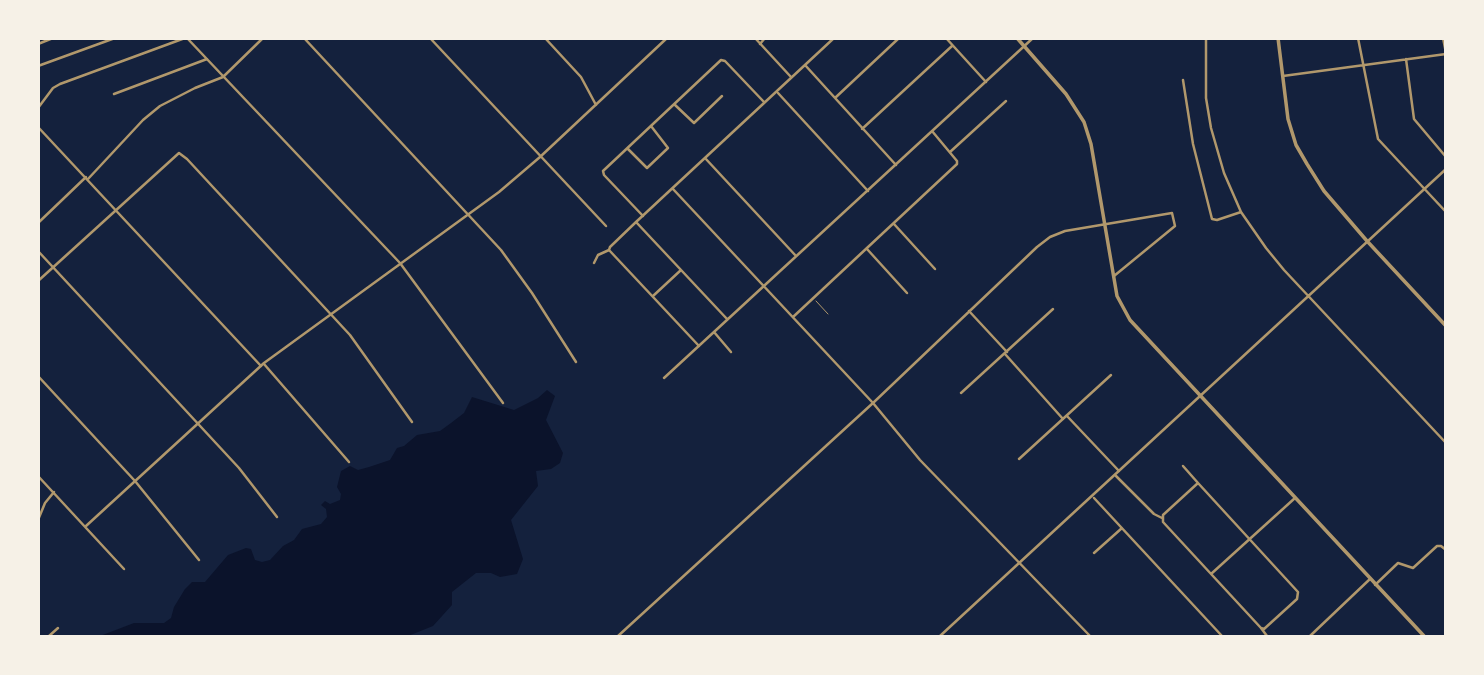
<!DOCTYPE html>
<html>
<head>
<meta charset="utf-8">
<style>
  body { margin:0 }
  #map { position:relative; width:1484px; height:675px; overflow:hidden; background:#14213d; font-family:"Noto Sans",sans-serif }
  canvas { display:block }
  .frame { position:absolute; inset:0; border:40px solid #f6f1e7; pointer-events:none }
</style>
</head>
<body>
<div id="map">
<canvas width="1484" height="675"></canvas>
<div class="frame"></div>
</div>
<script>
const context = document.querySelector('canvas').getContext('2d');
context.lineJoin = 'round';
function fill(path, color) {
  context.fillStyle = color;
  context.fill(path, 'evenodd');
}
function shape(rows) {
  const path = new Path2D();
  for (const r of rows) {
    path.moveTo(r[0], r[1]);
    for (let i = 2; i < r.length; i += 2) path.lineTo(r[i], r[i + 1]);
  }
  return path;
}
function strokePath(path, color, width, dash) {
  context.strokeStyle = color;
  context.lineWidth = width;
  context.lineCap = dash ? 'butt' : 'round';
  context.setLineDash(dash || []);
  context.stroke(path);
}
fill(shape([
  [547,390,555,396,546,420,563,453,560,463,551,469,536,471,538,486,511,520,523,559,517,574,500,577,491,573,476,573,452,592,452,605,433,626,408,636,100,636,134,623,164,623,171,618,174,607,185,589,192,582,205,582,228,555,246,548,251,549,255,560,262,562,270,560,283,546,294,540,302,529,321,524,327,517,326,509,321,505,325,501,330,504,340,500,341,494,337,487,341,471,350,466,358,470,369,467,390,460,397,448,404,446,417,435,440,431,451,423,464,413,472,397,514,410,538,398]
]), '#0b132b');
strokePath(shape([
  [816,301,828,314]
]), '#b1986c', 1);
strokePath(shape([
  [187,38,400,263,503,403],
  [304,38,501,250,532,293,576,362],
  [430,38,606,226],
  [545,38,581,77,596,105],
  [755,38,791,77],
  [946,38,986,82],
  [1206,38,1206,98,1211,128,1224,173,1241,212,1266,248,1284,270,1446,443],
  [1358,38,1378,139,1446,212],
  [1443,38,1446,53],
  [38,44,53,38],
  [760,44,765,38],
  [1406,59,1414,119,1446,157],
  [805,65,896,165],
  [38,66,115,38],
  [1283,76,1446,54],
  [1183,80,1193,144,1212,219,1217,220,1241,212],
  [778,93,868,191],
  [114,94,207,59],
  [835,98,899,38],
  [674,104,694,123,722,96],
  [38,108,53,88,60,84,185,38],
  [38,127,261,366],
  [862,129,952,46],
  [628,149,647,168,668,148,651,126],
  [950,152,1006,101],
  [705,158,796,256],
  [88,179,143,120,160,106,195,88,223,77,263,38],
  [673,189,873,403,920,460,1090,636],
  [643,216,604,175,603,171,721,60,725,61,764,102],
  [636,222,727,319],
  [38,223,86,177],
  [894,224,935,269],
  [867,249,907,293],
  [609,250,610,247,636,222,834,38],
  [38,251,239,468,277,517],
  [594,263,598,255,609,250,699,346],
  [38,281,179,153,187,159,350,335,412,422],
  [653,296,681,270],
  [969,311,1007,352],
  [793,317,957,164,957,161,932,131],
  [714,332,731,352],
  [1005,354,1063,419],
  [264,364,349,462],
  [38,376,135,481,199,560],
  [664,378,1033,38],
  [961,393,1053,309],
  [1067,416,1119,471],
  [1019,459,1111,375],
  [1183,466,1198,483],
  [38,476,124,569],
  [1116,476,1154,514,1162,518],
  [1198,483,1298,592,1297,599,1264,629,1261,628,1163,522,1163,515,1198,483],
  [1094,498,1222,636],
  [38,520,45,503,54,492],
  [86,526,264,363,499,192,540,157,667,38],
  [1094,553,1122,528],
  [1211,574,1295,498],
  [1375,585,1398,563,1413,568,1437,546,1441,546,1446,550],
  [1261,628,1267,636],
  [49,636,58,628],
  [618,636,873,403,1037,247,1050,237,1065,231,1172,213,1175,226,1114,276],
  [940,636,1446,169],
  [1310,636,1370,579]
]), '#b1986c', 2.5);
strokePath(shape([
  [1017,38,1066,94,1084,122,1091,144,1117,296,1130,320,1424,636],
  [1278,38,1288,119,1296,145,1307,164,1324,191,1367,241,1446,326]
]), '#b1986c', 3.5);
</script>
</body>
</html>
